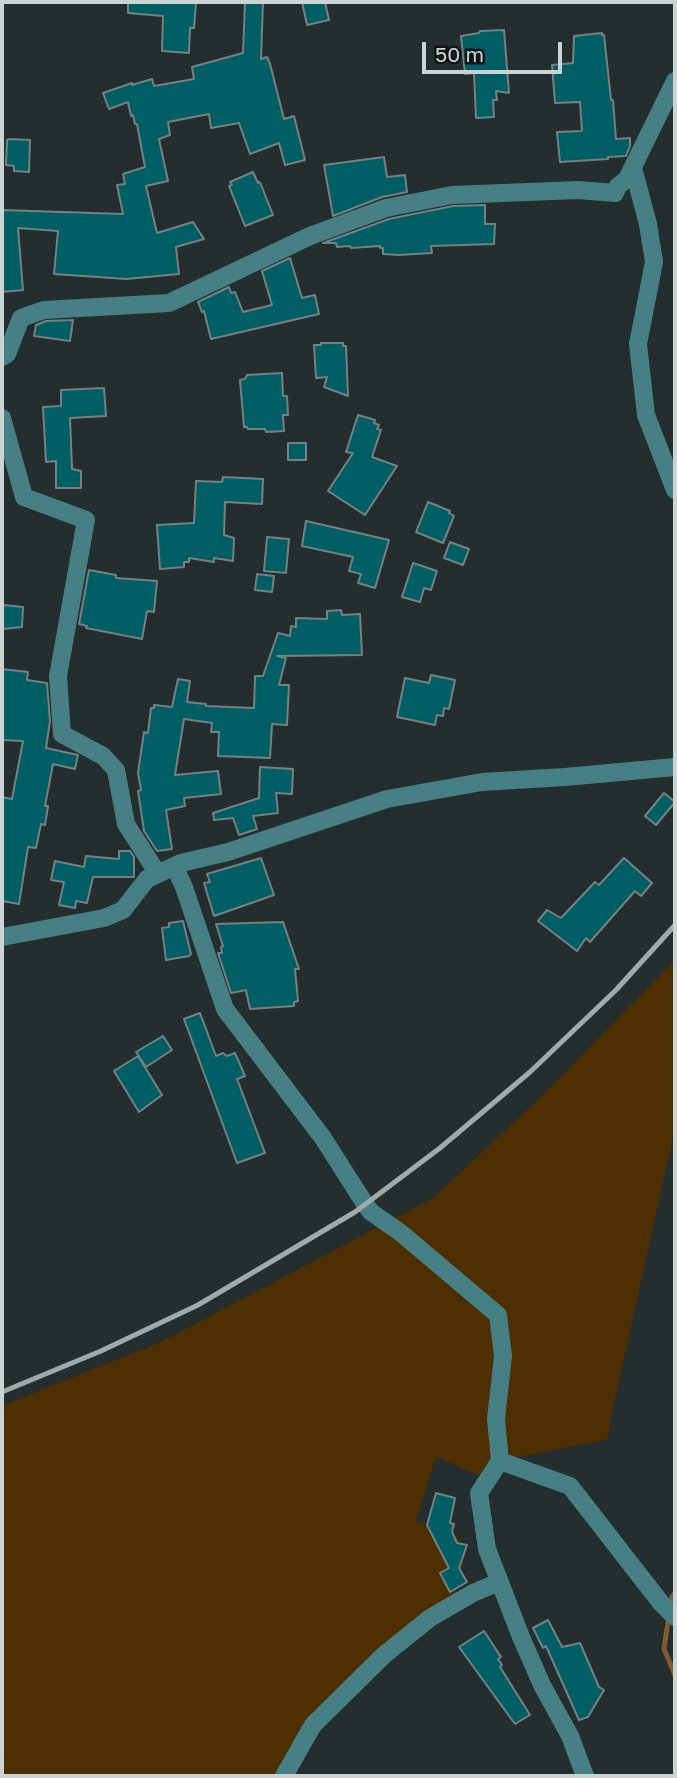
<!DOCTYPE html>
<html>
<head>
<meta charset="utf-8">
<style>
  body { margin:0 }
  #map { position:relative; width:677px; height:1778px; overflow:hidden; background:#242e2f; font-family:"Golos Text",sans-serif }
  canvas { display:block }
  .frame { position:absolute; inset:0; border:4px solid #ccd3d3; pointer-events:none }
  .scale { position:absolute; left:422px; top:42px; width:140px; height:32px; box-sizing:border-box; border:4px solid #ccd3d3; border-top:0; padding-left:9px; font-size:21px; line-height:24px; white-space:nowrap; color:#ccd3d3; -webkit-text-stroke:5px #111516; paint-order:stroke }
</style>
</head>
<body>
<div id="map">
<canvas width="677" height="1778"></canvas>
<div class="frame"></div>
<div class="scale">50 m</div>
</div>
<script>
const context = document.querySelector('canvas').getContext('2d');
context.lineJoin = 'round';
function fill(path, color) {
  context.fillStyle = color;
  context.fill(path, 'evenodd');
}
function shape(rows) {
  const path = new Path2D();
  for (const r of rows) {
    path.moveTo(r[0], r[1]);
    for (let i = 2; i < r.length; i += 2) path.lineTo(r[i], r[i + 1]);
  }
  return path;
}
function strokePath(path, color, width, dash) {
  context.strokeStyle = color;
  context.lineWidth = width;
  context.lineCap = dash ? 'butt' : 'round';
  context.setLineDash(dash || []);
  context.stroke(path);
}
fill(shape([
  [675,960,675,1129,610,1421,608,1439,500,1461,488,1479,436,1457,416,1521,458,1537,463,1564,454,1604,333,1707,284,1776,2,1776,2,1406,163,1341,433,1198,543,1095]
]), '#4d2f01');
strokePath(shape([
  [670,1606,672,1597,675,1593],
  [669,1615,664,1649,675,1675]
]), '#7f5b31', 5);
const building = shape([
  [128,2,196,3,194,28,190,28,189,53,162,51,163,16,128,13,128,2],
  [245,2,263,2,261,59,267,57,270,64,284,119,294,116,305,160,285,165,279,143,250,154,239,123,211,128,209,114,168,122,170,135,159,139,168,181,146,186,157,233,193,222,204,239,176,247,179,274,126,279,54,274,58,231,18,228,23,290,2,292,2,210,123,214,117,185,125,184,123,174,145,167,137,124,135,124,133,115,131,116,128,102,109,109,103,93,132,83,132,85,152,79,154,86,194,79,192,67,243,53,245,2],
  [302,2,325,2,329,20,307,25,302,2],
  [504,30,509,93,496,91,497,100,493,100,494,117,476,118,474,73,465,74,461,36,479,33,480,31,504,30],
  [602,33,602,35,604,35,611,100,613,100,616,139,630,138,630,146,626,156,608,157,608,159,560,162,557,132,582,131,580,102,555,103,552,65,573,63,574,36,602,33],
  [9,139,30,140,29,172,14,171,14,166,6,165,7,140,9,139],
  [384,157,387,177,405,175,407,192,382,197,333,216,324,165,384,157],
  [253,172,258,183,260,182,273,215,245,226,229,186,232,185,230,182,253,172],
  [485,205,485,224,495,224,494,244,431,246,432,253,398,255,383,254,383,248,380,248,380,246,351,248,350,246,337,247,336,243,323,243,389,219,453,206,485,205],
  [290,258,302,298,315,295,319,314,211,339,204,311,202,312,198,302,229,287,231,293,235,292,243,312,272,305,262,271,290,258],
  [73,320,70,341,34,336,36,325,46,321,73,320],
  [321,343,343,343,343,346,346,346,348,396,324,387,327,377,316,378,314,345,321,345,321,343],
  [282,373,283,396,287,396,288,415,283,415,284,431,266,432,265,429,248,429,247,427,244,427,240,380,245,379,247,375,282,373],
  [104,388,106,416,70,418,72,469,81,471,81,488,56,488,56,461,46,462,43,407,61,406,61,390,104,388],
  [358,415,375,420,374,423,379,425,377,429,381,430,372,457,397,466,365,515,328,491,353,453,346,452,358,415],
  [288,443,306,443,306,460,288,460,288,443],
  [223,477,263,479,262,504,225,502,224,535,234,538,233,561,214,558,214,562,189,558,189,562,184,562,184,567,160,569,157,525,194,523,196,481,222,482,223,477],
  [428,502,450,511,449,513,454,516,443,543,416,532,428,502],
  [306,521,389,540,375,588,358,583,361,574,349,571,353,557,302,546,306,521],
  [267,537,289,539,286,573,264,571,267,537],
  [450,542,469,549,463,565,444,558,450,542],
  [413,563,437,571,431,590,424,588,420,602,402,597,413,563],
  [89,570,116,575,116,578,157,581,154,612,147,611,142,639,86,628,87,626,79,624,89,570],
  [257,574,274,576,272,592,255,590,257,574],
  [3,605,23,607,22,627,3,629,3,605],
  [341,610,342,615,360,614,362,655,277,656,286,658,279,685,289,685,287,725,272,724,270,758,218,756,219,732,211,732,212,723,184,719,175,775,218,771,221,794,184,798,185,806,166,810,172,849,157,851,144,831,138,791,141,790,138,773,144,732,148,733,151,708,154,708,154,705,172,707,178,679,190,681,187,702,206,704,206,706,254,708,255,676,263,676,278,633,290,636,291,626,296,627,296,618,327,619,327,611,341,610],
  [2,669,28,672,27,680,47,683,50,721,46,748,78,755,75,769,53,764,45,806,48,806,45,825,41,824,36,848,28,847,19,904,2,901,2,797,12,799,23,741,2,740,2,669],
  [431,675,455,680,449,709,444,708,443,716,437,715,435,725,397,717,405,678,429,683,431,675],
  [260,767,293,769,292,794,276,793,278,813,253,816,257,829,239,835,233,818,214,820,213,813,259,798,260,767],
  [664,793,675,802,656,825,645,816,664,793],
  [119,851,130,851,134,857,134,877,93,877,87,903,76,901,75,908,59,905,64,882,51,880,55,861,84,867,86,856,119,859,119,851],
  [261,858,274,895,214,916,204,883,210,882,207,874,261,858],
  [624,858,652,883,641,896,635,891,590,942,586,938,577,951,538,921,547,910,561,918,595,882,599,885,624,858],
  [183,921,191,954,189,956,166,960,162,928,169,927,169,923,183,921],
  [283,922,299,969,295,969,298,1001,294,1002,294,1006,250,1009,246,990,231,993,218,953,222,953,221,947,223,946,216,924,283,922],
  [200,1013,216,1056,223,1053,227,1056,235,1053,245,1076,237,1079,265,1153,237,1163,184,1019,200,1013],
  [163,1036,172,1050,146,1067,136,1052,163,1036],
  [138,1056,162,1095,139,1112,114,1071,138,1056],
  [436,1493,455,1498,450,1523,454,1524,452,1532,457,1543,467,1545,459,1568,467,1582,450,1592,440,1573,449,1568,427,1525,436,1493],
  [548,1620,562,1647,580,1643,599,1687,604,1690,588,1717,579,1720,546,1646,543,1648,533,1628,548,1620],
  [484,1631,501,1657,498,1659,502,1665,500,1667,530,1715,515,1724,459,1647,484,1631]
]);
fill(building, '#005e65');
strokePath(building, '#758182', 2);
strokePath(shape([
  [633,168,648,224,654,262,638,344,646,415,675,490],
  [2,357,7,354,21,318,44,310,169,303,310,236,386,208,452,195,578,190,615,193,618,186,627,179,675,81],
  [2,418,24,497,86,520,58,676,62,734,103,756,116,770,126,824,158,874],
  [174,866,184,887,225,1009,323,1138,365,1204,371,1212,401,1233,498,1315,503,1356,496,1419,500,1461,479,1493,487,1549,521,1637,542,1685,570,1736,585,1776],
  [2,937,104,918,123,910,147,879,181,863,228,852,387,799,482,782,565,777,675,767],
  [500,1461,570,1486,661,1603,675,1617],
  [284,1776,313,1725,384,1655,430,1618,473,1593,499,1582]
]), '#467f84', 18);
strokePath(shape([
  [2,1392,101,1351,198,1305,355,1212,440,1148,530,1072,616,990,675,925]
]), '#a1a9a9', 5);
</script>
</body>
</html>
